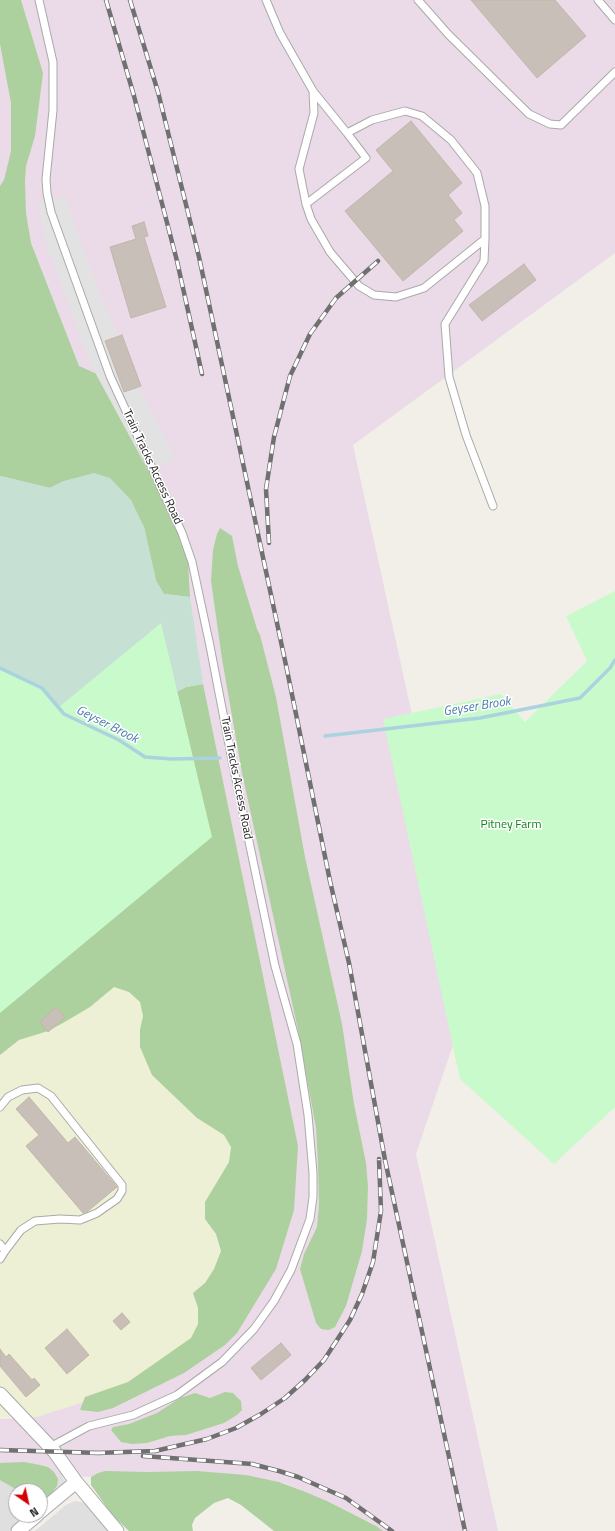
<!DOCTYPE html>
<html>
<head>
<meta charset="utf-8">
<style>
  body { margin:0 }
  #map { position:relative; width:615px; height:1531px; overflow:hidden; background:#f2efe9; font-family:"Titillium Web",sans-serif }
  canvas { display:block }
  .north { position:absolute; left:8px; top:1483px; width:40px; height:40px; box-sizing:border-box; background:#fff; border:1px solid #a7a7a7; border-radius:50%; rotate:146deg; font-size:11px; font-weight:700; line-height:16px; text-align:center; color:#222 }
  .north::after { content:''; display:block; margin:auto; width:14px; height:18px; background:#d40000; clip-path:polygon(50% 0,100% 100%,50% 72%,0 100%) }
</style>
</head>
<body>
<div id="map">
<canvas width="615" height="1531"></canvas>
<div class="north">N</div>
</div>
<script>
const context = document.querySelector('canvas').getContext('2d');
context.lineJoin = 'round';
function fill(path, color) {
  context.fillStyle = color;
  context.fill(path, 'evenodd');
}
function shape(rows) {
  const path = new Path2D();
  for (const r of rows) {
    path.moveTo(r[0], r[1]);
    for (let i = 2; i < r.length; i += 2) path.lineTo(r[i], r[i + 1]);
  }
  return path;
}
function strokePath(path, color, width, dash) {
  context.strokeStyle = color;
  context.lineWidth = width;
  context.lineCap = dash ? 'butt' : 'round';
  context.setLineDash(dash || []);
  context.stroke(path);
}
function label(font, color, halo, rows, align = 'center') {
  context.font = font + ' "Titillium Web",sans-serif';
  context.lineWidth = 3;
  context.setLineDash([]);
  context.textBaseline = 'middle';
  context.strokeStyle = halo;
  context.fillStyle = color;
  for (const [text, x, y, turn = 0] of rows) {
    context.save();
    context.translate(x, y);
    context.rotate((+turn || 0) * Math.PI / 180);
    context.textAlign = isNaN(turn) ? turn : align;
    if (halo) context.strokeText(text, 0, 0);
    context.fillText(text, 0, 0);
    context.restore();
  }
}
fill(shape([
  [0,1474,62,1476,65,1482,40,1504,40,1491,16,1491,16,1515,27,1515,9,1531,0,1531],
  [75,1501,85,1503,110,1531,35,1531,66,1505]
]), '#e0dfdf');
fill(shape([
  [0,0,615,0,615,253,353,445,472,989,416,1154,498,1531,376,1531,336,1506,284,1483,0,1474,0,1419,37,1417,0,233]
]), '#ebdbe8');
fill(shape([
  [212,837,272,1147,238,1307,137,1385,37,1417,0,1417,0,1013]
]), '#eef0d5');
fill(shape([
  [0,0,21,0,43,73,35,136,26,166,25,181,26,213,31,243,79,366,106,378,187,546,190,597,164,594,156,581,144,527,64,481,50,488,0,476,0,186,4,180,11,151,11,103,0,44],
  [220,528,232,536,238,566,257,629,260,635,276,697,305,857,342,1024,354,1104,366,1163,368,1186,367,1219,362,1251,346,1306,335,1327,329,1330,321,1329,316,1323,300,1269,304,1254,317,1227,319,1204,318,1164,316,1128,298,1030,242,773,222,659,211,581,213,550,217,534],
  [203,684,298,1146,294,1210,276,1269,237,1333,225,1345,184,1373,113,1408,98,1412,80,1410,85,1397,128,1382,191,1338,198,1324,198,1308,193,1293,205,1283,214,1269,221,1251,216,1234,205,1219,205,1202,229,1162,231,1147,224,1135,197,1118,152,1075,140,1047,140,1030,143,1016,140,1002,129,992,114,987,90,1007,63,1023,48,1031,19,1040,0,1055,0,873,171,695,186,687],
  [225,1392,233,1393,241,1401,242,1410,237,1415,224,1423,186,1435,170,1436,147,1443,132,1444,121,1442,111,1430,113,1427,129,1424,157,1413,180,1398,195,1393,210,1398],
  [24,1462,40,1465,48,1467,54,1472,58,1479,57,1486,48,1498,42,1502,40,1501,40,1491,19,1491,0,1480,0,1463],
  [105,1471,147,1472,197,1471,246,1475,279,1482,303,1491,327,1501,376,1526,383,1531,274,1531,241,1505,228,1498,214,1503,195,1518,192,1525,193,1531,129,1531,113,1516,91,1485,91,1477,98,1473]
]), '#add19e');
fill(shape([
  [94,473,110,478,131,500,144,527,156,581,164,594,190,597,203,684,186,687,171,695,0,801,0,476,50,488,64,481]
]), '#c6e0d4');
fill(shape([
  [615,591,615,1107,554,1164,460,1079,383,719,501,694,525,722,587,661,566,616],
  [161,623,212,837,0,1013,0,668,42,688,59,707]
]), '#c8facc');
fill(shape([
  [65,196,78,235,103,301,118,336,105,341,124,392,139,387,175,458,149,472,91,365,46,242,38,204]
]), '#e2e2e2');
strokePath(shape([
  [0,668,42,688,64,714,119,740,145,757,172,759,220,758],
  [325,736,480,718,580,698,610,668,615,660]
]), '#aad3df', 3.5);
const building = shape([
  [471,0,555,0,586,36,537,78,471,0],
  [411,121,462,183,448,195,462,213,454,220,463,231,403,281,345,211,393,171,376,150,411,121],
  [144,222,148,236,144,237,166,307,131,318,110,247,136,239,132,226,144,222],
  [524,264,536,280,482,321,469,305,524,264],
  [122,335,141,386,124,392,105,341,122,335],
  [56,1007,65,1017,48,1032,40,1022,56,1007],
  [29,1097,68,1143,75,1137,117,1187,88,1211,83,1213,26,1146,39,1135,16,1109,29,1097],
  [122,1313,130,1322,121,1330,113,1321,122,1313],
  [67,1329,89,1355,67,1374,45,1348,67,1329],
  [281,1343,291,1355,261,1380,251,1368,281,1343],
  [0,1349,6,1357,9,1354,32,1380,34,1378,40,1385,26,1397,0,1366,0,1349]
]);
fill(building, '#c7bfb8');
strokePath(building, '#c4b6ab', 1);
const lane = shape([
  [39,0,53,62,53,110,46,179,47,193,51,212,110,376,182,533,192,562,210,646,232,760,275,966,297,1044,308,1115,313,1173,313,1197,310,1219,291,1270,274,1301,254,1329,222,1362,177,1395,133,1415,89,1426,50,1447],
  [266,0,280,33,313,91,347,133,372,120,405,111,422,116,451,140,477,173,485,206,485,239,424,288,396,297,374,295,359,286,330,252,311,219,306,204,299,169,314,113,313,91],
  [418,0,448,34,529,114,550,124,561,125,615,72],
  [598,0,615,20],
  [306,204,366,158,347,133],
  [485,239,484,261,445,324,449,377,466,435,493,506],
  [0,1107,8,1097,22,1090,38,1088,51,1096,122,1185,122,1191,117,1199,97,1213,80,1220,60,1219,35,1221,21,1230,5,1251],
  [0,1244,5,1251,0,1259]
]);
const street = shape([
  [0,1394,54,1451,76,1482,117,1531],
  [40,1512,76,1482],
  [18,1531,37,1515]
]);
strokePath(lane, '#a9a9a9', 9);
strokePath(street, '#a9a9a9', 15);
strokePath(lane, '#fff', 7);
strokePath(street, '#fff', 13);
const rail = shape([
  [106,0,134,96,177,261,202,374],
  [130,0,158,92,199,257,287,670,330,881,349,963,385,1160,465,1531],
  [269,543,266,489,274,437,290,376,310,334,336,298,378,261],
  [0,1450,101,1453],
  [96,1453,155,1451,207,1439,236,1428,261,1414,285,1398,305,1380,324,1360,350,1320,362,1294,373,1262,381,1211,379,1159],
  [143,1456,252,1464,279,1471,298,1477,346,1498,392,1531]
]);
strokePath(rail, '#707070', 4.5);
strokePath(rail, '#fff', 3, [9]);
label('12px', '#222', '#fff', [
  ["Train Tracks Access Road",152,467,65],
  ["Train Tracks Access Road",236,778,79]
]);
label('12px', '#0c8416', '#fff', [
  ["Pitney Farm",511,825]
]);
label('italic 13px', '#4a7aab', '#fff', [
  ["Geyser Brook",477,707,-9],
  ["Geyser Brook",107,725,27]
]);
</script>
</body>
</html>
